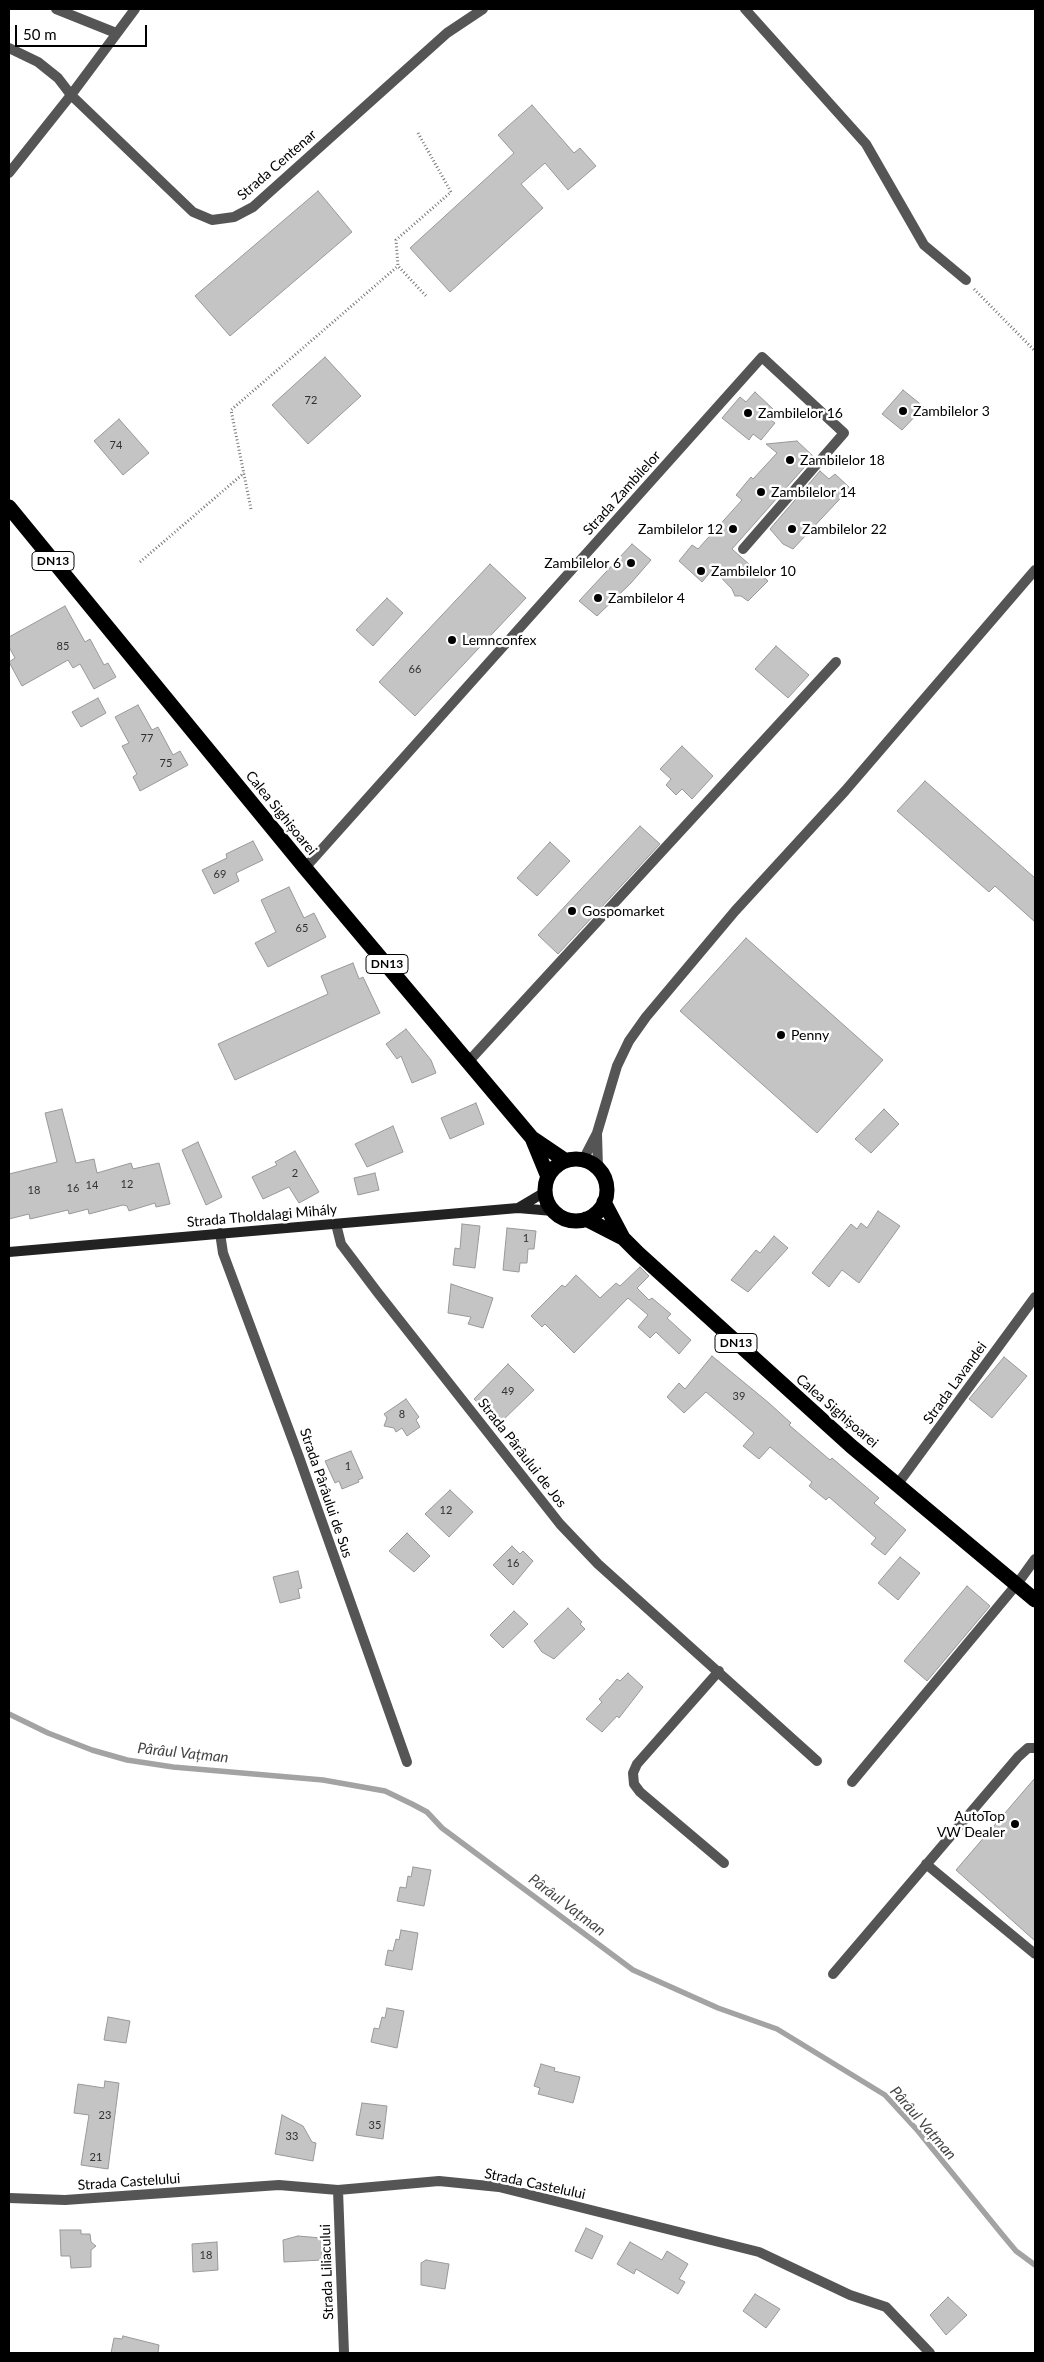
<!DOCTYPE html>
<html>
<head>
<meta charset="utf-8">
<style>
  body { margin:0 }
  #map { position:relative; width:1044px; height:2362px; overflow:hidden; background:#fff; font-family:Lato,sans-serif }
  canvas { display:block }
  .frame { position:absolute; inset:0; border:10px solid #000; pointer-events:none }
  .scale { position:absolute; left:15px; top:25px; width:132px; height:22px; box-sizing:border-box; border:2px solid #000; border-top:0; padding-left:6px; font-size:15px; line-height:18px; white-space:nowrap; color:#000; -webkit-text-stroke:4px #fff; paint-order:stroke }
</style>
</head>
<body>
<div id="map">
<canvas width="1044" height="2362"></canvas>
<div class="frame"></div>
<div class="scale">50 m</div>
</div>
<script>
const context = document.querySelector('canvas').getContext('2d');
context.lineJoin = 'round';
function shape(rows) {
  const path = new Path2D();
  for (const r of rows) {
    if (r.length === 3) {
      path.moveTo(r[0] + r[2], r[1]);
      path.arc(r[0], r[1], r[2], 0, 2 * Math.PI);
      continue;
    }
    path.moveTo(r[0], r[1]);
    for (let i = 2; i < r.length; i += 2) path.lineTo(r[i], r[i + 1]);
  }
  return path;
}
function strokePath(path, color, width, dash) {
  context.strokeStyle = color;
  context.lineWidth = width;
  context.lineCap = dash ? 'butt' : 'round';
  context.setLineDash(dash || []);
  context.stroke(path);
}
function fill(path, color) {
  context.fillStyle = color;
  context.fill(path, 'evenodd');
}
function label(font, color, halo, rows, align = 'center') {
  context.font = font + ' Lato,sans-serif';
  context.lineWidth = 5;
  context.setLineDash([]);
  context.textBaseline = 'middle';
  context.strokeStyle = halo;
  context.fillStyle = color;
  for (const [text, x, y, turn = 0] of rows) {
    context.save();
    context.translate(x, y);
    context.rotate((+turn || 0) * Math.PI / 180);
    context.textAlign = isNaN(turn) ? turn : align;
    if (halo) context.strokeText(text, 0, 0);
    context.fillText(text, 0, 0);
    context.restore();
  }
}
strokePath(shape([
  [9,1714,48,1733,92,1750,127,1760,173,1767,323,1780,385,1791,412,1804,427,1812,442,1828,633,1970,718,2008,777,2029,885,2095,918,2131,1001,2233,1016,2251,1035,2265]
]), '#a3a3a3', 5.5);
const building = shape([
  [532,105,574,153,580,148,596,166,568,190,545,163,521,184,543,208,450,292,410,248,514,153,498,135,532,105],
  [318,191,352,232,230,336,195,296,318,191],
  [325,357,361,396,308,444,272,405,325,357],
  [903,390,924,407,902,430,882,414,903,390],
  [755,392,773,409,767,417,775,423,761,440,753,434,749,440,722,418,740,397,746,402,755,392],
  [119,419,149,453,123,475,94,441,119,419],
  [797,441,813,456,809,462,732,549,768,581,748,601,741,596,735,596,732,589,713,569,702,582,679,561,692,545,698,549,742,500,736,495,751,477,753,479,777,453,766,444,797,441],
  [820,471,829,479,835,474,850,488,793,549,783,544,770,529,820,471],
  [632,544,651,560,631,583,597,616,579,601,632,544],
  [490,564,526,598,415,716,379,682,490,564],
  [387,598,403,613,373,646,356,630,387,598],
  [65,606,85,642,90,639,104,665,108,663,116,677,94,689,80,664,73,668,68,660,22,686,9,662,15,658,9,647,9,637,65,606],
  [776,646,809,675,788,698,755,669,776,646],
  [98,698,106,713,81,727,72,712,98,698],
  [138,705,152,730,158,727,173,755,180,751,188,765,140,791,133,777,137,774,122,746,129,743,115,717,138,705],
  [682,746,713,776,692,799,682,789,676,795,666,785,671,779,660,769,682,746],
  [925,781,1035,878,1035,922,995,886,989,892,897,811,925,781],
  [640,826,660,844,558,954,538,935,640,826],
  [253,841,263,860,236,873,239,881,214,894,202,870,227,858,226,854,253,841],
  [550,842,570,861,537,896,517,878,550,842],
  [289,887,304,918,314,913,326,937,268,967,255,943,276,932,261,900,289,887],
  [746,938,883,1060,817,1133,680,1011,746,938],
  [353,963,359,979,363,977,380,1013,235,1080,218,1044,328,994,321,976,353,963],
  [406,1029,431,1060,436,1073,412,1083,401,1056,397,1059,386,1044,406,1029],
  [476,1103,484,1124,450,1139,441,1118,476,1103],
  [62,1109,76,1163,94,1159,97,1173,131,1163,133,1169,159,1163,170,1204,156,1207,155,1203,129,1211,127,1206,123,1205,89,1214,88,1209,69,1214,68,1210,30,1219,29,1214,9,1219,9,1174,57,1162,45,1113,62,1109],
  [884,1109,899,1124,871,1153,855,1139,884,1109],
  [393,1126,403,1152,367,1167,355,1144,393,1126],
  [198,1142,222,1197,206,1205,182,1150,198,1142],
  [295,1151,319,1192,299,1203,289,1187,263,1199,252,1177,277,1165,275,1162,295,1151],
  [375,1173,379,1190,358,1195,354,1178,375,1173],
  [878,1211,900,1226,859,1283,842,1270,829,1287,812,1273,851,1224,857,1229,861,1223,867,1228,878,1211],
  [462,1224,480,1226,475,1268,453,1265,455,1248,460,1249,462,1224],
  [507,1228,536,1231,534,1249,528,1249,527,1263,520,1263,519,1272,503,1270,507,1228],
  [774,1236,788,1248,748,1292,731,1280,756,1250,760,1253,774,1236],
  [640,1267,649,1276,637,1288,649,1300,652,1298,671,1314,667,1318,691,1340,679,1354,656,1332,650,1338,638,1327,648,1315,628,1298,574,1353,545,1324,542,1327,531,1316,562,1285,565,1287,576,1275,600,1298,616,1283,620,1286,640,1267],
  [451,1284,493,1298,483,1328,468,1324,471,1317,448,1313,451,1284],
  [712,1356,769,1403,791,1423,789,1425,830,1460,832,1458,879,1498,874,1503,906,1530,885,1555,871,1544,876,1538,829,1497,826,1500,809,1486,812,1482,770,1447,759,1459,743,1446,754,1433,706,1392,684,1413,667,1397,679,1383,685,1389,712,1356],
  [1004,1357,1027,1376,992,1418,969,1399,1004,1357],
  [508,1364,534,1390,499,1424,474,1399,508,1364],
  [406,1399,419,1417,416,1420,420,1427,407,1436,402,1428,396,1432,394,1428,384,1426,387,1418,384,1414,406,1399],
  [351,1451,363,1478,358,1480,359,1482,342,1489,339,1481,335,1483,325,1461,351,1451],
  [450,1490,473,1512,449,1537,425,1514,450,1490],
  [407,1533,430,1556,414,1572,389,1551,407,1533],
  [512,1546,520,1554,523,1551,533,1561,513,1585,493,1565,512,1546],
  [900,1557,920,1573,898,1600,878,1583,900,1557],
  [298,1571,302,1588,298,1589,300,1598,280,1603,273,1577,298,1571],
  [967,1586,990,1606,927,1681,904,1661,967,1586],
  [568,1608,582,1622,580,1624,585,1629,554,1659,542,1652,534,1641,568,1608],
  [514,1611,528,1624,503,1648,490,1635,514,1611],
  [628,1673,643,1687,619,1718,617,1716,602,1732,586,1719,602,1702,599,1699,612,1685,617,1679,620,1681,628,1673],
  [1035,1778,1035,1941,956,1870,1035,1778],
  [413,1867,431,1870,424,1906,397,1901,400,1887,406,1888,408,1876,411,1877,413,1867],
  [401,1930,418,1933,412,1970,385,1965,388,1950,393,1951,396,1939,399,1940,401,1930],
  [387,2008,404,2011,397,2048,371,2042,374,2028,379,2029,382,2017,385,2018,387,2008],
  [108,2017,130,2021,126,2043,104,2040,108,2017],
  [541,2064,555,2068,554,2071,580,2077,573,2103,538,2094,540,2088,534,2086,541,2064],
  [105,2081,119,2083,108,2169,81,2165,89,2115,74,2113,78,2084,104,2088,105,2081],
  [362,2103,387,2106,383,2139,356,2135,362,2103],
  [282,2115,303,2126,312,2142,316,2143,313,2161,275,2154,282,2115],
  [586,2228,603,2236,592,2259,575,2251,586,2228],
  [60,2230,81,2230,81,2234,90,2234,91,2242,96,2246,91,2250,91,2267,71,2268,70,2256,61,2256,60,2230],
  [298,2236,321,2238,322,2260,284,2262,283,2240,298,2236],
  [217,2242,218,2270,193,2272,192,2244,217,2242],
  [630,2242,662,2260,667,2251,688,2264,679,2279,685,2282,678,2294,636,2269,634,2274,617,2264,630,2242],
  [426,2260,449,2264,445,2289,421,2285,421,2263,426,2260],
  [755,2294,780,2309,766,2328,743,2311,755,2294],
  [948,2297,967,2315,946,2335,930,2315,948,2297],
  [123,2336,159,2345,158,2353,111,2353,114,2338,122,2339,123,2336]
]);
fill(building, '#c4c4c4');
strokePath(building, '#999', 1);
strokePath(shape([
  [418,133,451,192,396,240,398,266,426,296],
  [974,289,1035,351],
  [251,509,231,410,398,266],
  [140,562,244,473]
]), '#777', 3, [1, 2.5]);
strokePath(shape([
  [56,9,116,33],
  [468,1062,836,662],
  [852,1782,1017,1584],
  [926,1864,1035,1954],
  [833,1974,1018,1757,1028,1748,1035,1748]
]), '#555', 10);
strokePath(shape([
  [745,9,866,144,924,245,966,280],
  [9,48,38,62,58,78,71,95,135,9],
  [9,173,71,95,193,212,212,220,234,217,253,207,447,33,483,9],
  [305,868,762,357,844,433,743,549],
  [597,1134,598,1168],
  [583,1160,597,1133,617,1066,629,1041,646,1017,735,911,845,791,1035,570],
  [336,1224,341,1244,378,1293,560,1524,598,1564,817,1761],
  [220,1233,223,1253,299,1457,407,1762],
  [897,1485,1035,1297],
  [1017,1584,1035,1559],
  [719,1671,637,1764,633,1773,634,1784,640,1792,724,1863],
  [338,2190,344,2353],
  [9,2198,65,2200,279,2185,338,2190,439,2181,499,2187,759,2252,850,2295,886,2307,930,2353]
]), '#555', 10);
strokePath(shape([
  [518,1208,545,1192],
  [9,1252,518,1208,553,1211]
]), '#222', 10);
strokePath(shape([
  [9,507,305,868,532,1138,566,1161],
  [532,1138,548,1177],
  [576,1190,31],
  [604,1202,623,1238,638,1253,851,1446,1035,1600],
  [586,1219,623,1238]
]), '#000', 15);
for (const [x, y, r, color] of [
  [903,411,5,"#000"],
  [748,413,5,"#000"],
  [790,460,5,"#000"],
  [761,492,5,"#000"],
  [733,529,5,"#000"],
  [792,529,5,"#000"],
  [631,563,5,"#000"],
  [701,571,5,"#000"],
  [598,598,5,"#000"],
  [452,640,5,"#000"],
  [572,911,5,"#000"],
  [781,1035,5,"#000"],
  [1015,1824,5,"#000"]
]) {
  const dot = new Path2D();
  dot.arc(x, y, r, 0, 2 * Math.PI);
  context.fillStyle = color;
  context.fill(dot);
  strokePath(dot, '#fff', 2);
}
label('11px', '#313131', null, [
  ["72",311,400],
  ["74",116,445],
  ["85",63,646],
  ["66",415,669],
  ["77",147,738],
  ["75",166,763],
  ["69",220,874],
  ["65",302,928],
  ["2",295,1173],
  ["12",127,1184],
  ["14",92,1185],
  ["16",73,1188],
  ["18",34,1190],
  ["1",526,1238],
  ["49",508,1391],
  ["39",739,1396],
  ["8",402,1414],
  ["1",348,1466],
  ["12",446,1510],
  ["16",513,1563],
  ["23",105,2115],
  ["35",375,2125],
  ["33",292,2136],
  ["21",96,2157],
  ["18",206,2255]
]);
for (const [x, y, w] of [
  [53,561,42],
  [387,964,42],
  [736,1343,42]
]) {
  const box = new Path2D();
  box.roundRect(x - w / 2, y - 9.5, w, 19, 4);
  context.fillStyle = '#fff';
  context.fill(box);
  strokePath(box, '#000', 1);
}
label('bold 12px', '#000', null, [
  ["DN13",53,561],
  ["DN13",387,964],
  ["DN13",736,1343]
]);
label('14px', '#000', '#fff', [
  ["Strada Centenar",277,165,-41],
  ["Strada Zambilelor",622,493,-48],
  ["Calea Sighișoarei",281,813,51],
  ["Strada Tholdalagi Mihály",262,1216,-5],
  ["Strada Lavandei",955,1383,-54],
  ["Calea Sighișoarei",837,1411,41],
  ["Strada Pârâului de Jos",522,1453,52],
  ["Strada Pârâului de Sus",326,1493,71],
  ["Strada Castelului",129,2182,-4],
  ["Strada Castelului",535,2184,12],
  ["Strada Liliacului",327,2272,-92]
]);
label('14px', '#000', '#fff', [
  ["Zambilelor 3",913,411],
  ["Zambilelor 16",758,413],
  ["Zambilelor 18",800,460],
  ["Zambilelor 14",771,492],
  ["Zambilelor 12",723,529,"right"],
  ["Zambilelor 22",802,529],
  ["Zambilelor 6",621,563,"right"],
  ["Zambilelor 10",711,571],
  ["Zambilelor 4",608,598],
  ["Lemnconfex",462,640],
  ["Gospomarket",582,911],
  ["Penny",791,1035],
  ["AutoTop",1005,1816,"right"],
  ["VW Dealer",1005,1832,"right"]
], 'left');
label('italic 15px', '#444', '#fff', [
  ["Pârâul Vațman",183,1753,6],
  ["Pârâul Vațman",567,1905,37],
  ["Pârâul Vațman",923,2123,49]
]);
</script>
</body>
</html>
